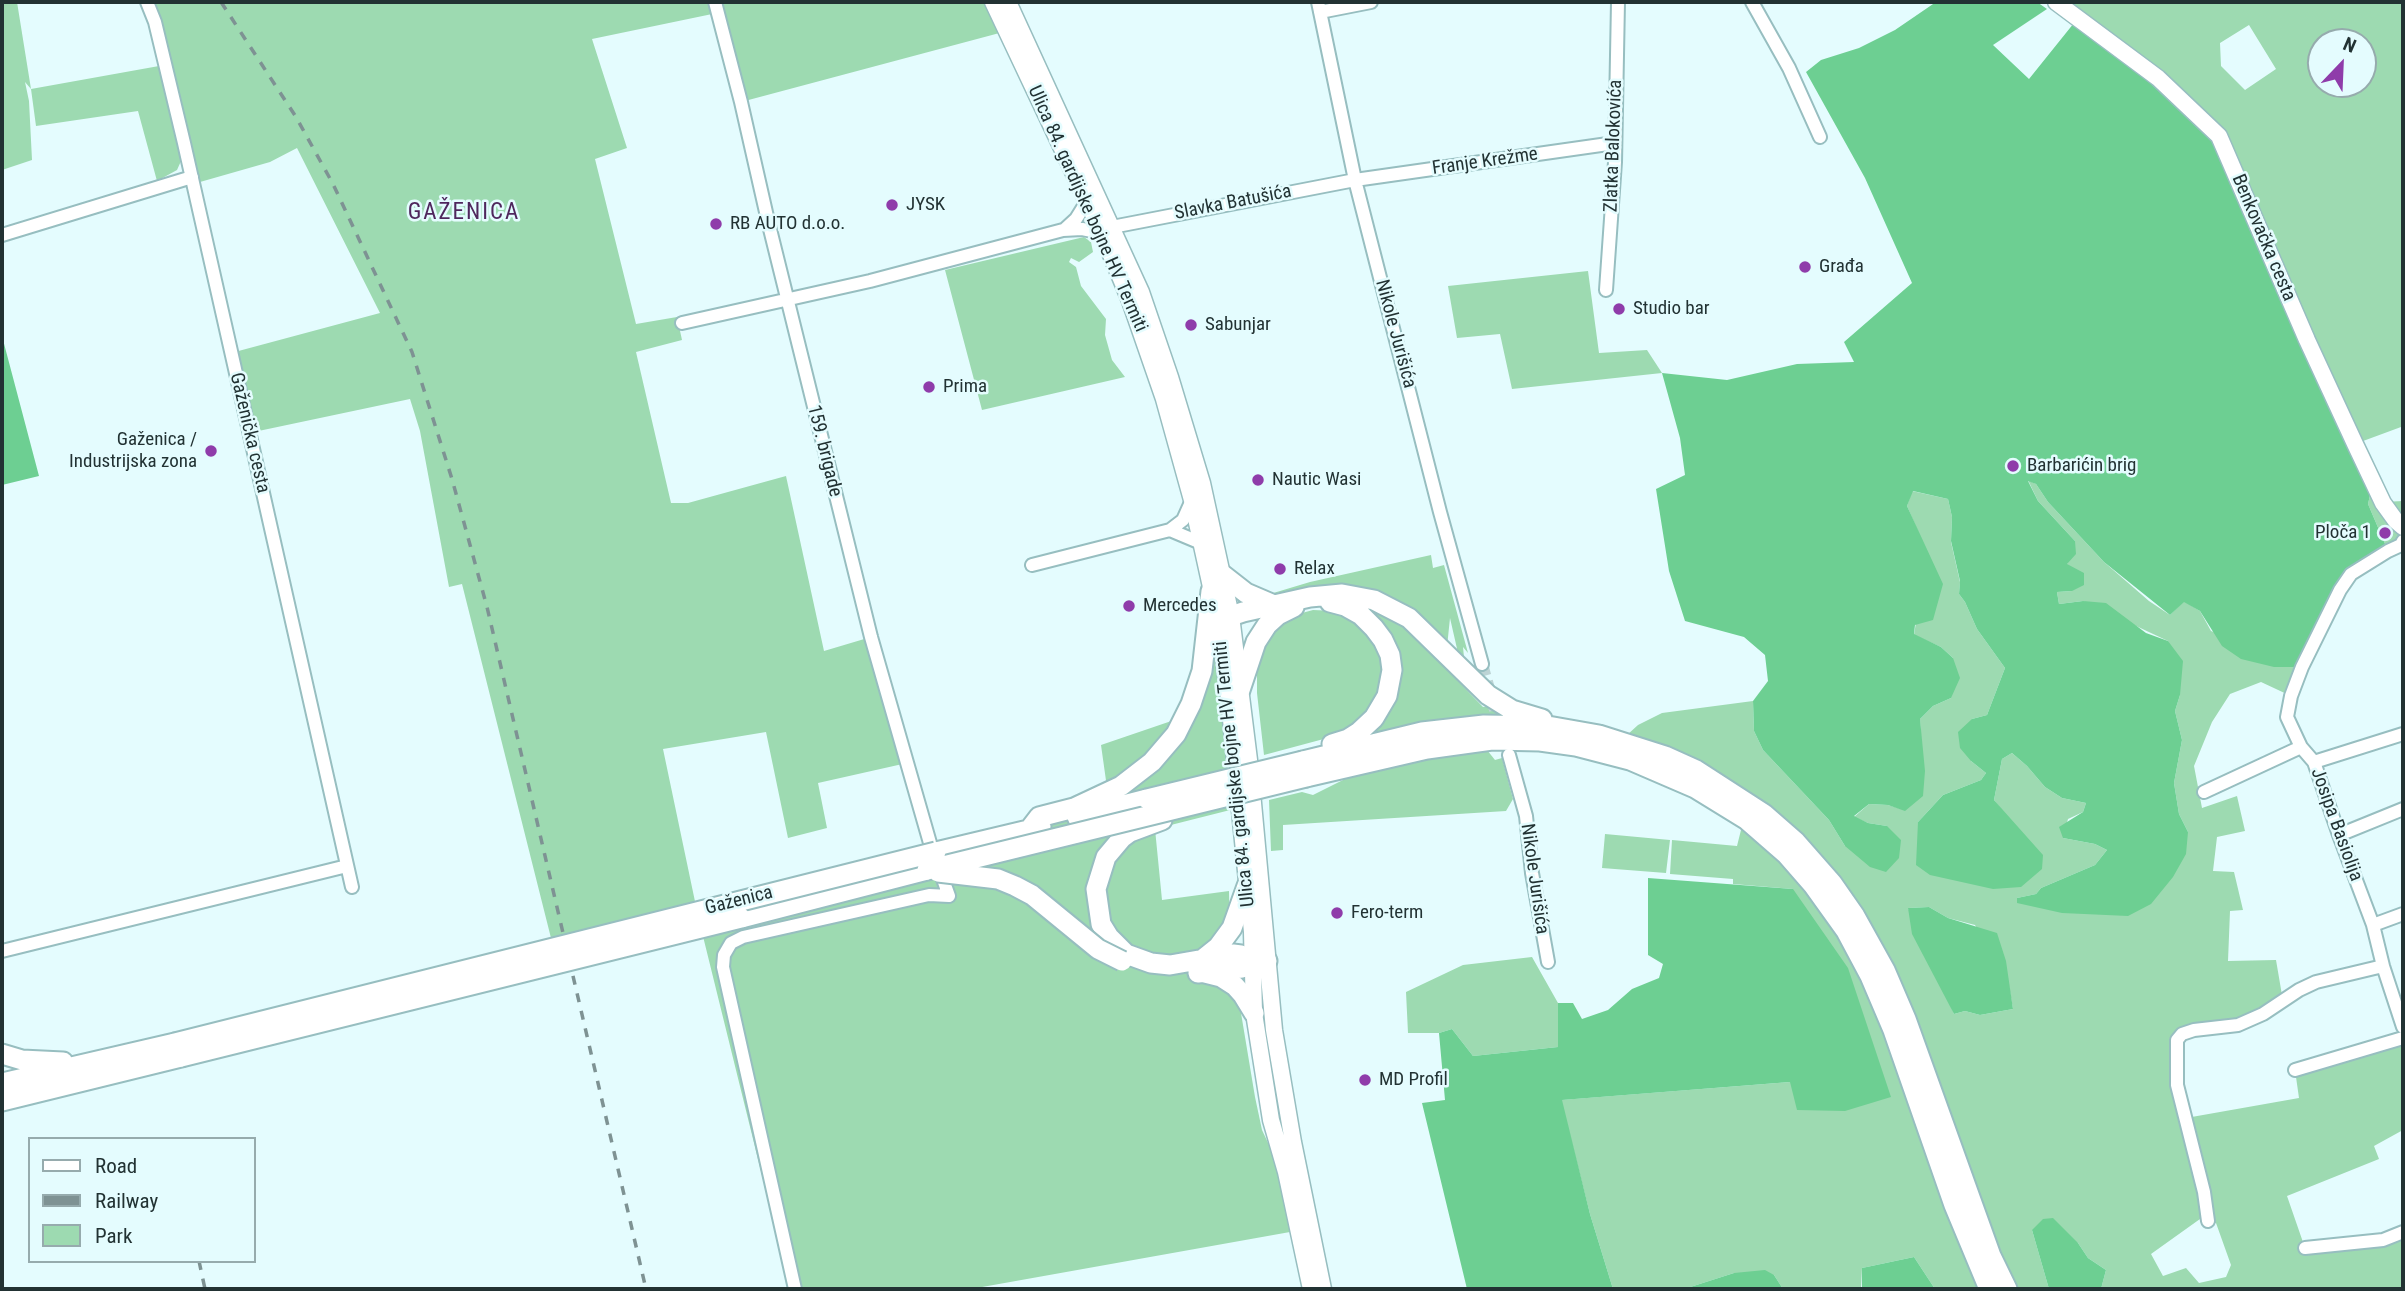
<!DOCTYPE html>
<html>
<head>
<meta charset="utf-8">
<style>
  body { margin:0 }
  #map { position:relative; width:2405px; height:1291px; overflow:hidden; background:#e4fcfe; font-family:"Roboto Condensed",sans-serif }
  canvas { display:block }
  .frame { position:absolute; inset:0; border:4px solid #223233; pointer-events:none }
  .legend { position:absolute; left:28px; top:1137px; width:228px; height:126px; box-sizing:border-box; background:#e4fcfe; border:2px solid #96abad; margin:0; padding:9px 12px; list-style:none; font-size:21px; color:#223233 }
  .legend li { display:flex; align-items:center; gap:14px; height:35px }
  .legend b { width:35px; border:2px solid #96abad }
  .north { position:absolute; left:2307px; top:28px; width:70px; height:70px; box-sizing:border-box; background:#e4fcfe; border:2px solid #96abad; border-radius:50%; rotate:23deg; font-size:19px; font-weight:700; line-height:28px; text-align:center; color:#223233 }
  .north::after { content:''; display:block; margin:auto; width:24px; height:32px; background:#8f3caa; clip-path:polygon(50% 0,100% 100%,50% 72%,0 100%) }
</style>
</head>
<body>
<div id="map">
<canvas width="2405" height="1291"></canvas>
<div class="frame"></div>
<ul class="legend">
<li><b style="height:9px;background:#fff"></b>Road</li>
<li><b style="height:9px;background:#7e9293"></b>Railway</li>
<li><b style="height:19px;background:#9ddab1"></b>Park</li>
</ul>
<div class="north">N</div>
</div>
<script>
const context = document.querySelector('canvas').getContext('2d');
context.lineJoin = 'round';
function fill(path, color) {
  context.fillStyle = color;
  context.fill(path, 'evenodd');
}
function shape(rows) {
  const path = new Path2D();
  for (const r of rows) {
    path.moveTo(r[0], r[1]);
    for (let i = 2; i < r.length; i += 2) path.lineTo(r[i], r[i + 1]);
  }
  return path;
}
function strokePath(path, color, width, dash) {
  context.strokeStyle = color;
  context.lineWidth = width;
  context.lineCap = dash ? 'butt' : 'round';
  context.setLineDash(dash || []);
  context.stroke(path);
}
function label(font, color, halo, rows, align = 'center') {
  context.font = font + ' "Roboto Condensed",sans-serif';
  context.lineWidth = 5;
  context.setLineDash([]);
  context.textBaseline = 'middle';
  context.strokeStyle = halo;
  context.fillStyle = color;
  for (const [text, x, y, turn = 0] of rows) {
    context.save();
    context.translate(x, y);
    context.rotate((+turn || 0) * Math.PI / 180);
    context.textAlign = isNaN(turn) ? turn : align;
    if (halo) context.strokeText(text, 0, 0);
    context.fillText(text, 0, 0);
    context.restore();
  }
}
fill(shape([
  [2,2,17,2,31,89,159,66,181,161,177,170,157,181,138,111,36,126,31,89,25,82,29,101,32,160,2,170],
  [147,2,993,2,1007,31,741,102,717,13,592,39,627,148,595,159,636,324,677,317,682,340,636,352,671,503,688,503,786,476,824,651,871,637,907,763,818,783,827,828,788,838,766,732,663,749,697,911,1110,809,1101,745,1186,716,1196,691,1221,646,1246,806,1155,829,1162,900,1229,891,1231,992,1240,1007,1255,1097,1262,1130,1277,1162,1290,1232,971,1289,790,1289,697,912,552,942,462,584,449,587,420,431,410,399,249,433,231,353,380,313,297,148,270,162,193,184],
  [2069,2,2403,2,2403,431,2401,427,2355,444,2063,7],
  [2249,25,2276,69,2245,90,2221,66,2220,43],
  [2321,42,2363,42,2363,84,2321,84],
  [1084,237,1091,242,1093,252,1079,262,1071,258,1069,262,1076,267,1081,286,1106,319,1105,335,1112,360,1125,377,982,410,945,270],
  [1588,271,1599,353,1647,350,1662,373,1512,389,1500,334,1457,338,1448,286],
  [2028,480,2036,484,2048,502,2104,562,2149,601,2170,615,2184,601,2200,611,2211,631,2302,667,2291,696,2261,682,2230,694,2212,722,2194,766,2202,808,2237,796,2245,831,2217,837,2213,871,2234,872,2243,910,2230,911,2228,961,2276,960,2283,1001,2263,1014,2177,1041,2186,1118,2299,1098,2295,1070,2403,1038,2403,1130,2374,1146,2379,1159,2287,1196,2305,1248,2403,1235,2403,1289,2101,1289,2106,1270,2088,1258,2078,1243,2032,1230,2049,1289,1935,1289,1914,1257,1862,1268,1861,1289,1783,1289,1774,1275,1734,1273,1684,1289,1613,1289,1590,1214,1561,1100,1790,1082,1793,889,1733,884,1733,879,1670,874,1672,840,1737,846,1746,810,1615,746,1638,725,1662,713,1753,701,1754,731,1763,750,1829,820,1845,846,1887,826,1868,823,1854,817,1869,804,1888,805,1905,810,1921,738,1920,719,1933,706,1951,698,1953,658,1941,647,1914,635,1927,552,1907,506,1912,491,1948,499,1952,517,1951,542,1960,582,1959,594,1965,602,1977,629,2005,668,1987,715,1972,719,1971,761,1986,773,1981,780,1943,795,1918,822,2009,819,1994,800,2002,759,2012,753,2027,766,2045,787,2062,798,2086,803,2083,812,2068,819,2063,838,2095,844,2107,850,2095,865,2041,888,2036,894,2017,898,2018,903,2188,832,2179,814,2174,783,2182,740,2175,711,2180,695,2168,641,2083,601,2059,604,2057,592,2072,591,2067,564,2075,541,2038,501],
  [1929,907,1948,918,1975,925,2009,986,2013,1009,1980,1015,1965,1011,1954,1014,1908,908],
  [2200,1219,2216,1223,2231,1265,2226,1277,2199,1283,2186,1268,2163,1276,2151,1254],
  [2373,482,2383,502,2403,501,2403,551,2388,551,2368,504],
  [1431,555,1433,568,1444,565,1468,653,1463,647,1465,667,1458,653,1450,618,1447,647,1374,590,1357,586,1331,585,1270,594,1310,582],
  [1366,606,1401,622,1483,707,1488,706,1519,718,1367,737,1396,681],
  [1313,610,1336,611,1355,620,1369,634,1379,652,1382,668,1378,698,1366,718,1346,733,1264,755,1257,693,1257,670,1262,651,1273,633,1291,616],
  [1487,750,1495,760,1502,758,1513,799,1506,811,1283,825,1283,850,1271,851,1269,800,1302,792,1313,795,1357,773,1408,760],
  [1605,834,1670,840,1666,873,1602,868],
  [1532,957,1558,1003,1558,1047,1473,1056,1452,1029,1439,1033,1408,1033,1406,992,1463,965]
]), '#9ddab1');
fill(shape([
  [1936,2,2037,2,2047,9,1993,45,2029,79,2078,18,2219,136,2373,482,2368,504,2388,551,2351,574,2302,667,2274,667,2241,659,2222,646,2200,611,2184,602,2170,615,2104,562,2048,502,2036,484,2028,481,2038,501,2075,541,2076,554,2067,564,2084,573,2084,585,2072,591,2057,592,2059,604,2083,601,2106,603,2146,633,2168,641,2183,661,2180,695,2175,711,2182,740,2174,783,2179,814,2188,832,2186,854,2173,877,2151,904,2128,916,2062,913,2017,903,2017,898,2036,894,2041,888,2095,865,2107,850,2095,844,2063,838,2059,827,2083,812,2086,803,2062,798,2045,787,2027,766,2012,753,2002,759,1994,800,2043,855,2042,869,2021,887,1993,889,1930,875,1916,865,1918,822,1943,795,1981,780,1986,773,1971,761,1960,748,1958,732,1972,719,1987,715,2005,668,1977,629,1965,602,1959,594,1960,581,1951,541,1952,517,1948,499,1913,491,1907,506,1943,584,1933,620,1915,625,1914,634,1941,647,1953,658,1960,678,1951,698,1933,706,1920,719,1925,771,1923,796,1905,811,1888,805,1869,804,1854,816,1868,823,1887,826,1901,840,1899,858,1886,872,1870,867,1845,846,1829,820,1763,750,1754,731,1753,701,1768,681,1765,655,1744,637,1685,621,1669,571,1656,489,1685,475,1680,438,1662,373,1727,380,1797,364,1854,362,1844,342,1912,283,1865,178,1806,72,1821,60,1859,48,1895,30],
  [2,336,39,476,2,485],
  [1648,878,1793,889,1848,968,1891,1097,1845,1111,1797,1110,1790,1082,1562,1100,1590,1214,1613,1289,1467,1289,1422,1103,1445,1100,1439,1033,1452,1029,1473,1056,1558,1047,1558,1003,1573,1003,1582,1019,1608,1010,1632,989,1659,978,1663,964,1648,955],
  [1929,907,1948,918,1997,933,2006,961,2013,1009,1980,1015,1965,1011,1954,1014,1912,934,1908,908],
  [2053,1218,2078,1243,2088,1258,2106,1270,2101,1289,2049,1289,2032,1230,2043,1219],
  [1914,1257,1935,1289,1862,1289,1862,1268],
  [1765,1270,1774,1275,1783,1289,1684,1289,1734,1273]
]), '#6dcf92');
strokePath(shape([
  [1482,664,1501,731]
]), '#bdd4d5', 12, [12, 6]);
const minor = shape([
  [147,2,155,22,184,143,352,887],
  [715,2,741,102,768,221,871,637,930,843,949,896,929,895,743,937,731,943,724,955,723,967,795,1289],
  [1318,2,1355,180,1440,512,1482,664],
  [1752,2,1789,68,1820,137],
  [1320,12,1371,2],
  [1112,227,1355,180,1615,143],
  [1064,230,1076,219,1086,203],
  [2,235,192,177],
  [1606,290,1615,162,1618,2],
  [682,323,870,281,1063,230,1082,229,1102,233],
  [1170,530,1201,543],
  [2403,541,2401,545,2388,551,2351,574,2340,590,2302,667,2291,696,2287,717,2301,747,2314,762,2339,835,2373,925,2383,966,2403,1027],
  [1032,565,1170,530,1183,520,1192,500],
  [1509,755,1526,816,1532,873,1548,962],
  [2314,762,2403,734],
  [2204,792,2301,747],
  [2339,835,2403,809],
  [2373,925,2403,914],
  [2,951,347,866],
  [2295,1070,2403,1038],
  [2208,1221,2204,1192,2177,1085,2177,1040,2182,1034,2194,1030,2238,1025,2263,1014,2299,990,2316,982,2383,966],
  [2305,1248,2383,1240,2403,1232]
]);
const major = shape([
  [993,2,1102,233,1129,298,1164,399,1192,500,1220,628,1229,699,1252,932,1254,1013,1271,1120,1286,1172,1311,1289],
  [1008,2,1141,292,1170,377,1202,483,1231,616,1249,760,1274,1030,1293,1142,1323,1289],
  [2056,2,2158,78,2219,136,2307,340,2355,444,2383,503,2396,521,2403,527]
]);
const highway = shape([
  [1223,575,1246,593,1274,605],
  [1330,602,1345,606,1361,615,1374,628,1383,640,1390,655,1392,670,1387,696,1374,718,1359,732,1348,739,1332,744],
  [1220,628,1231,616,1243,612,1310,597,1342,594,1374,600,1409,618,1488,695,1512,710,1542,719],
  [1240,690,1256,642,1267,625,1278,615,1294,607],
  [1303,761,1422,732,1484,725,1548,726,1599,735,1665,756,1696,770,1764,814,1796,842,1832,883,1855,916,1885,970,1906,1019,1991,1256,2007,1289],
  [1306,777,1427,749,1492,740,1540,741,1576,746,1630,760,1695,788,1747,820,1786,854,1813,885,1846,931,1870,976,1893,1030,1954,1205,1989,1289],
  [1077,817,1147,799],
  [1162,820,1130,832,1122,838,1106,857,1096,889,1101,924,1109,937,1126,954,1151,963,1170,965,1233,954,1241,955,1252,961,1267,961],
  [1029,830,1039,817,1074,808,1121,786,1152,762,1176,734,1191,704,1202,671,1211,591],
  [936,852,1041,827],
  [741,918,927,870],
  [1203,959,1218,947,1232,928,1247,886],
  [1198,973,1242,968,1252,961],
  [1205,973,1221,977,1235,986,1243,995,1254,1013],
  [2,1054,22,1060,63,1062],
  [2,1083,175,1043],
  [2,1101,181,1057]
]);
strokePath(minor, '#97bec0', 16);
strokePath(major, '#97bec0', 19);
strokePath(highway, '#97bec0', 23);
strokePath(minor, '#fff', 12);
strokePath(major, '#fff', 16);
strokePath(highway, '#fff', 19);
strokePath(shape([
  [221,2,296,117,333,184,412,352,452,479,487,607,646,1289],
  [199,1261,205,1289]
]), '#7e9293', 3.5, [9, 9]);
const highwayBridge = shape([
  [1147,799,1303,761],
  [927,870,1306,777],
  [938,872,998,879,1015,886,1032,895,1098,949,1122,961],
  [175,1043,936,852],
  [181,1057,741,918]
]);
strokePath(highwayBridge, '#97bec0', 23, []);
strokePath(highwayBridge, '#fff', 19);
for (const [x, y, r, color] of [
  [892,205,7,"#8f3caa"],
  [716,224,7,"#8f3caa"],
  [1805,267,7,"#8f3caa"],
  [1619,309,7,"#8f3caa"],
  [1191,325,7,"#8f3caa"],
  [929,387,7,"#8f3caa"],
  [211,451,7,"#8f3caa"],
  [2013,466,7,"#8f3caa"],
  [1258,480,7,"#8f3caa"],
  [2385,533,7,"#8f3caa"],
  [1280,569,7,"#8f3caa"],
  [1129,606,7,"#8f3caa"],
  [1337,913,7,"#8f3caa"],
  [1365,1080,7,"#8f3caa"]
]) {
  const dot = new Path2D();
  dot.arc(x, y, r, 0, 2 * Math.PI);
  context.fillStyle = color;
  context.fill(dot);
  strokePath(dot, '#e4fcfe', 2.5);
}
label('19px', '#223233', '#e4fcfe', [
  ["Zlatka Balokovića",1614,146,-88],
  ["Franje Krežme",1485,162,-8],
  ["Slavka Batušića",1233,203,-11],
  ["Ulica 84. gardijske bojne HV Termiti",1087,209,66],
  ["Benkovačka cesta",2263,238,67],
  ["Nikole Jurišića",1395,334,75],
  ["Gaženička cesta",249,433,77],
  ["159. brigade",824,451,76],
  ["Ulica 84. gardijske bojne HV Termiti",1235,774,-96],
  ["Josipa Basiolija",2336,825,70],
  ["Nikole Jurišića",1534,879,82],
  ["Gaženica",739,901,-14]
]);
label('19px', '#223233', '#e4fcfe', [
  ["JYSK",906,205],
  ["RB AUTO d.o.o.",730,224],
  ["Građa",1819,267],
  ["Studio bar",1633,309],
  ["Sabunjar",1205,325],
  ["Prima",943,387],
  ["Gaženica /",197,440,"right"],
  ["Industrijska zona",197,462,"right"],
  ["Barbarićin brig",2027,466],
  ["Nautic Wasi",1272,480],
  ["Ploča 1",2371,533,"right"],
  ["Relax",1294,569],
  ["Mercedes",1143,606],
  ["Fero-term",1351,913],
  ["MD Profil",1379,1080]
], 'left');
context.letterSpacing = '2px';
label('23px', '#4f275d', '#e4fcfe', [
  ["GAŽENICA",464,213]
]);
context.letterSpacing = '0px';
</script>
</body>
</html>
